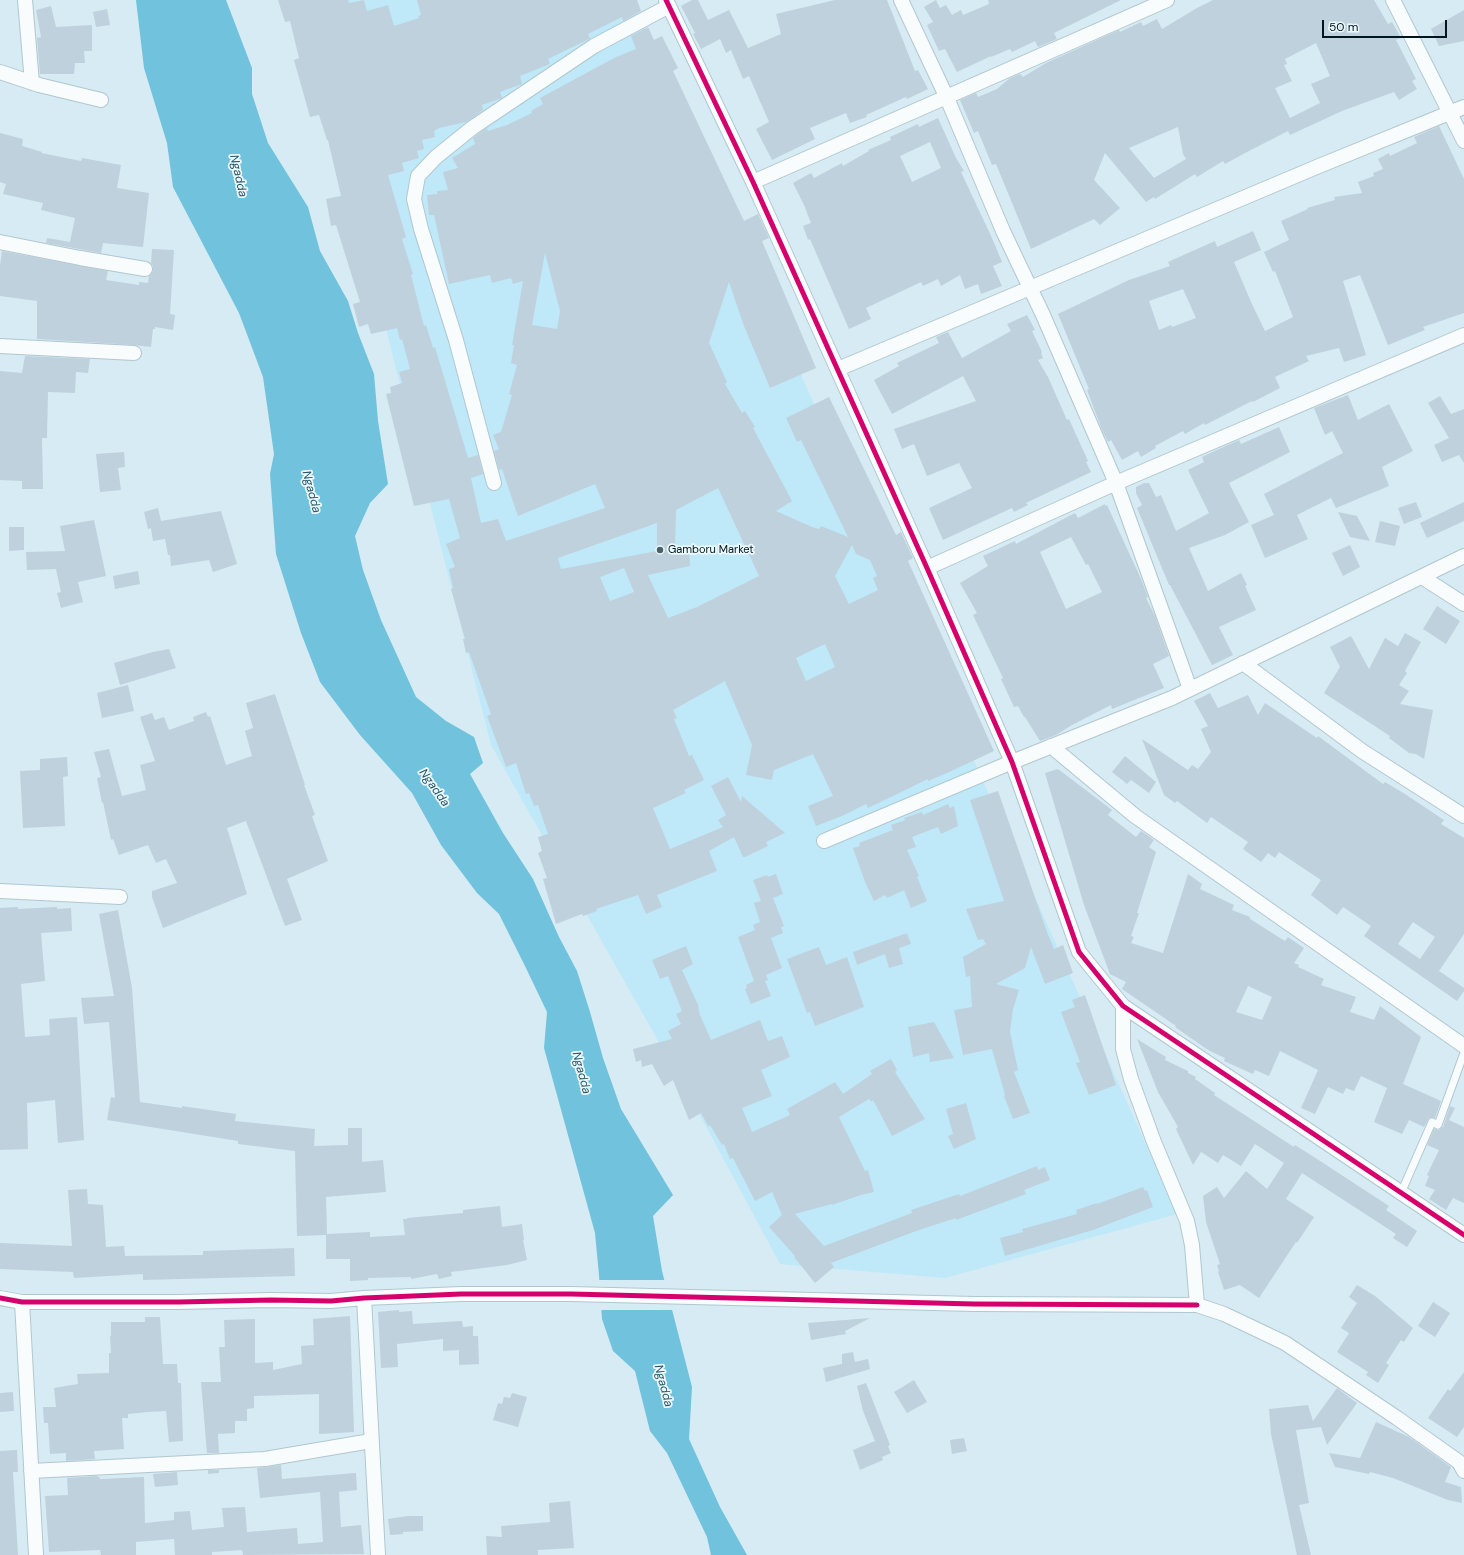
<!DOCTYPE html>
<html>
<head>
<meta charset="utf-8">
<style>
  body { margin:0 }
  #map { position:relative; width:1464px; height:1555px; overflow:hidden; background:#d6ebf3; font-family:"DM Sans",sans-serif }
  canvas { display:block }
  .scale { position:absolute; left:1322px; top:20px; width:125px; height:18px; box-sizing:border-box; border:2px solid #001720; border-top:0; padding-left:5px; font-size:12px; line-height:14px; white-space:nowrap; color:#001720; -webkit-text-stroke:3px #ecf9fd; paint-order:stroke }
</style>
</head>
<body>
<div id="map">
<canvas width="1464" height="1555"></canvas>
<div class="scale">50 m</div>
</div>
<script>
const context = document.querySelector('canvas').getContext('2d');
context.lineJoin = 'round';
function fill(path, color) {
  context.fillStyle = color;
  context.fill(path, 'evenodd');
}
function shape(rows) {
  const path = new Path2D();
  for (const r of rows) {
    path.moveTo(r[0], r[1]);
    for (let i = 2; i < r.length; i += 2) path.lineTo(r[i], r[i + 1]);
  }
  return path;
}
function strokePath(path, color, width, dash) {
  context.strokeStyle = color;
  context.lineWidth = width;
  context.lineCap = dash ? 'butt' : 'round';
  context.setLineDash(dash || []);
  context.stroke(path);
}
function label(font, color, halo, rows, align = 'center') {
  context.font = font + ' "DM Sans",sans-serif';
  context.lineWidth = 3.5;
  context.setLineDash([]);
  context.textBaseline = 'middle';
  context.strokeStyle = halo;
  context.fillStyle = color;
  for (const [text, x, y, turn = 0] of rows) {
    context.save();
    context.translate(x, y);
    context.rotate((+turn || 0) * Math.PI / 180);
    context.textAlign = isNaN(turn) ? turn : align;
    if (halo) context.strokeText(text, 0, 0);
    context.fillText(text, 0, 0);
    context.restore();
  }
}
fill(shape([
  [303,0,633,0,1177,1214,945,1278,780,1264,700,1115,491,745]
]), '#bfe9f8');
fill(shape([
  [136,0,226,0,252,68,252,94,268,143,308,207,320,251,348,301,358,333,374,374,378,421,388,484,370,503,355,536,363,570,381,620,416,697,446,721,474,737,483,763,470,774,503,833,533,879,559,937,577,971,590,1012,603,1058,621,1109,673,1195,653,1216,662,1271,692,1387,689,1439,720,1507,747,1555,711,1555,707,1537,667,1453,650,1431,635,1371,613,1351,602,1319,599,1275,595,1233,544,1048,547,1012,525,966,499,914,477,893,441,845,412,793,360,735,320,682,301,633,276,554,270,474,274,454,263,377,239,313,173,187,167,143,144,68]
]), '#70c2dd');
fill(shape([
  [598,1280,667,1280,675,1310,600,1310]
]), '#d6ebf3');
fill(shape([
  [278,0,348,0,349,3,364,0,367,11,388,5,394,26,419,18,418,16,421,15,417,0,637,0,641,11,623,21,622,17,588,34,590,39,589,39,548,59,550,64,520,76,522,84,500,92,502,98,482,105,483,110,466,122,439,128,434,131,435,137,422,140,424,149,417,151,419,158,402,163,404,171,388,175,406,237,402,239,413,274,411,275,424,326,426,325,433,348,435,347,468,458,478,455,483,474,471,478,481,523,498,519,506,541,605,508,595,484,518,516,502,469,499,470,494,451,499,449,493,435,501,432,512,395,509,394,517,365,511,363,514,345,512,345,523,281,513,284,511,278,492,283,490,275,449,284,434,215,429,215,427,195,437,194,437,191,448,190,443,172,458,168,452,158,475,144,473,138,477,135,487,128,488,131,507,125,532,113,531,111,543,104,540,98,616,57,636,49,631,36,648,27,654,40,662,36,678,68,673,71,744,221,758,214,769,238,762,241,816,368,770,388,744,326,729,282,709,343,727,382,725,384,742,413,745,411,755,427,753,428,792,501,776,511,812,527,819,529,821,526,848,537,801,440,797,442,786,418,829,397,896,535,901,532,913,558,908,561,994,751,947,773,928,781,928,779,868,808,866,804,842,816,816,826,808,806,833,796,813,754,774,770,772,780,746,775,752,745,725,681,673,710,677,718,674,719,689,756,692,755,704,780,684,790,686,793,653,808,670,849,723,827,718,820,726,815,711,786,728,777,741,802,742,796,785,833,766,842,768,846,745,857,743,857,734,837,709,851,717,871,657,895,662,907,646,914,638,895,596,909,597,911,583,916,582,914,556,924,543,879,547,878,538,853,542,851,538,837,548,834,538,805,534,806,529,793,526,794,516,763,506,767,487,716,491,714,469,652,466,653,463,639,465,639,451,589,453,588,449,569,455,567,446,544,460,538,449,499,414,506,386,394,391,393,390,387,402,383,399,372,410,369,402,339,400,340,397,328,371,334,368,324,359,327,353,304,360,302,336,225,331,226,326,199,341,196,328,140,327,140,319,115,310,117,294,60,299,58,290,21,285,22],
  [545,253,560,311,557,329,532,325],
  [718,488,759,576,697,607,668,618,648,575,690,566,689,546,675,546,676,510],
  [657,523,657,551,561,569,558,558],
  [852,545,856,554,870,560,877,576,873,578,878,590,849,604,835,576],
  [624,568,634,592,610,601,600,577],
  [825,644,835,667,806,681,796,658],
  [692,0,698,0,708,20,729,10,748,48,781,34,776,14,835,0,887,0,915,71,918,70,928,89,907,99,906,97,866,115,867,117,850,123,846,113,810,128,815,139,772,160,756,129,769,122,749,76,743,79,731,50,726,53,720,39,701,49,693,34,695,33,681,6],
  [936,0,940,8,946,5,952,15,961,10,963,15,989,4,988,0,1121,0,1054,33,1057,39,1038,47,1035,41,1012,52,1010,49,991,57,991,56,957,72,945,49,939,51,927,25,933,22,924,7],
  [1213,0,1374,0,1388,24,1392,22,1401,38,1396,40,1416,79,1412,81,1417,89,1399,100,1394,92,1342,111,1290,135,1288,131,1245,153,1225,164,1223,161,1197,177,1195,174,1155,199,1154,197,1146,202,1105,153,1094,180,1120,208,1100,225,1094,219,1031,249,996,164,992,165,978,131,974,133,960,100,976,93,978,97,997,89,1010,78,1020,74,1023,77,1046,63,1119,30,1120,32,1141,22,1143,26,1157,19,1162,29,1197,8],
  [1316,43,1330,76,1311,84,1320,103,1290,118,1275,88,1292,81,1284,65,1287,64,1285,59],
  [1178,127,1183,154,1186,159,1154,178,1129,148],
  [51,6,56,27,92,25,92,51,84,51,85,63,75,63,74,74,40,74,37,38,41,37,36,10],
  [107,9,110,25,96,27,93,12],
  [1464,10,1464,41,1439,46,1431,29],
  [938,118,956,158,964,171,961,172,992,238,1002,262,993,266,1002,286,981,294,978,284,965,289,960,275,941,286,938,279,923,286,921,282,866,308,871,319,849,329,810,239,808,240,803,226,811,223,804,205,793,183,811,173,814,178,842,163,843,166,869,151,868,150,891,140,890,137,918,124,919,127],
  [930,142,941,168,912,182,900,156],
  [1439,126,1464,179,1464,313,1423,327,1425,330,1388,345,1360,275,1343,281,1366,355,1344,362,1339,348,1306,356,1309,361,1275,377,1280,388,1253,402,1252,401,1205,425,1204,423,1185,434,1183,431,1155,446,1156,448,1141,457,1138,451,1122,460,1111,440,1108,442,1102,430,1087,390,1089,389,1058,314,1129,280,1170,266,1168,262,1215,241,1217,247,1253,231,1261,250,1234,262,1251,302,1265,331,1293,317,1275,271,1273,272,1264,252,1289,240,1281,221,1308,209,1307,208,1335,200,1334,197,1362,193,1358,182,1374,176,1373,173,1383,169,1378,159,1389,153,1390,156,1417,143,1414,137],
  [1183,289,1196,318,1172,327,1171,325,1159,330,1149,301],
  [0,133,23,139,22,146,42,152,41,153,81,161,82,158,121,165,117,188,149,193,143,247,103,243,101,253,46,243,47,238,70,242,75,218,41,210,43,203,3,194,6,184,0,182],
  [152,249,174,250,170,314,175,315,173,330,155,327,155,329,153,329,151,347,134,345,37,339,37,301,0,296,0,266,2,251,108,271,106,280,139,285,139,282,148,283,149,276,153,271,153,266,151,263],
  [1027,315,1035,330,1032,331,1042,352,1041,353,1043,358,1038,360,1048,377,1067,420,1069,419,1088,461,1086,462,1091,472,1026,503,1028,505,1014,512,1012,508,943,540,929,508,972,488,959,463,927,476,914,444,902,449,894,429,976,401,963,376,892,414,874,380,899,366,897,363,939,343,936,337,948,332,962,358,1011,331,1007,324],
  [25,356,90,359,88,373,76,372,75,393,48,392,47,438,42,438,43,489,22,489,22,481,0,480,0,371,22,373],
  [1348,395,1358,420,1389,404,1413,451,1382,467,1389,486,1336,508,1331,498,1297,515,1308,539,1265,558,1251,525,1274,515,1264,494,1343,453,1332,431,1325,435,1314,408],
  [1440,396,1451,414,1464,409,1464,463,1459,455,1442,462,1434,445,1449,438,1428,403],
  [1279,427,1290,452,1229,483,1249,522,1225,535,1189,548,1208,591,1241,573,1247,585,1245,586,1256,610,1219,627,1233,655,1212,665,1170,585,1169,585,1137,508,1142,505,1136,493,1136,487,1144,483,1149,483,1156,497,1161,495,1176,531,1209,513,1188,470,1204,462,1202,457,1219,449,1239,440,1241,444],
  [124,452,125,467,118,468,121,490,100,492,96,454],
  [1416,502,1422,517,1404,524,1398,508],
  [1464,502,1464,521,1427,538,1420,523],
  [1105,504,1105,506,1107,505,1141,579,1148,597,1146,598,1155,616,1169,656,1153,664,1164,688,1112,709,1111,705,1072,725,1056,735,1040,741,1025,717,1024,717,1018,706,1014,707,1001,679,1003,678,973,615,977,613,960,583,988,566,983,556,1015,541,1016,544,1075,513,1078,518],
  [1071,537,1086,565,1088,564,1102,592,1066,609,1040,552],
  [158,508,161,521,221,511,237,564,213,572,209,560,171,566,170,555,168,555,165,539,153,541,151,528,148,529,144,512],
  [1338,512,1357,516,1370,541,1350,537],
  [94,520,106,576,78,582,83,602,61,608,57,593,61,592,56,569,27,570,26,552,65,551,60,526],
  [1380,521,1400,526,1395,546,1375,542],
  [9,527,24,527,24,550,9,551],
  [1350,545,1360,567,1343,576,1332,553],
  [138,571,140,584,115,589,113,576],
  [1437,606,1460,621,1446,644,1423,629],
  [1405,633,1421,642,1405,671,1407,673,1399,685,1409,691,1400,704,1433,710,1424,759,1416,754,1409,753,1389,738,1390,736,1324,693,1340,667,1330,647,1351,636,1369,669,1385,638,1398,646],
  [169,649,176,668,120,685,114,663,153,652],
  [128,685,134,711,102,718,97,693],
  [1210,693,1218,708,1248,695,1258,715,1265,703,1317,738,1318,736,1383,784,1385,782,1405,794,1444,820,1441,824,1464,838,1464,934,1439,971,1464,988,1464,991,1457,1001,1364,936,1371,926,1343,907,1337,915,1311,895,1321,880,1279,852,1275,858,1268,853,1261,862,1243,849,1248,842,1211,817,1207,823,1177,801,1175,803,1164,795,1142,739,1188,770,1192,765,1198,769,1211,752,1201,729,1208,726,1194,701],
  [1413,922,1435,937,1420,959,1398,944],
  [275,694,305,785,304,785,315,815,312,816,328,861,287,879,302,920,285,926,246,821,227,828,247,894,163,928,152,897,152,891,177,883,166,859,156,863,148,845,119,855,113,839,111,840,103,802,102,803,97,778,101,777,94,752,109,749,122,796,146,790,140,765,155,761,140,717,152,713,155,720,164,717,169,730,194,721,193,717,206,712,208,717,210,716,226,765,252,756,245,731,253,728,246,703],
  [1125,756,1156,782,1149,793,1131,780,1127,784,1112,772],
  [67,757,68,776,63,777,65,826,23,828,20,771,40,770,40,759],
  [1058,769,1112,810,1108,815,1136,837,1141,831,1154,840,1149,847,1156,852,1137,913,1139,913,1131,936,1134,937,1131,943,1163,953,1188,874,1202,884,1200,889,1234,905,1232,910,1250,917,1250,919,1285,941,1288,937,1304,948,1294,963,1299,965,1298,967,1324,979,1321,985,1356,997,1350,1012,1374,1020,1380,1006,1421,1037,1403,1084,1441,1101,1435,1118,1429,1118,1424,1127,1409,1120,1402,1134,1374,1122,1387,1088,1361,1076,1354,1091,1346,1088,1343,1094,1328,1087,1315,1114,1301,1108,1318,1070,1280,1051,1269,1076,1255,1070,1253,1074,1224,1061,1225,1058,1208,1050,1175,1027,1176,1026,1122,989,1126,982,1110,974,1084,905,1045,773],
  [1248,986,1272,997,1262,1020,1236,1012],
  [998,791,1047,932,1054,949,1063,945,1073,973,1045,984,1031,947,1025,968,996,984,1019,990,1013,1009,1010,1032,1018,1070,1014,1072,1030,1113,1013,1119,1004,1096,1005,1095,992,1049,963,1055,954,1010,972,1007,970,976,966,977,963,957,986,944,983,939,978,940,966,909,1004,901,970,800],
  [948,804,950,808,954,806,958,826,941,834,938,827,912,837,916,847,907,850,919,876,917,877,927,901,911,908,904,890,887,898,885,895,874,901,865,882,853,848,860,846,859,843,893,830,891,825,905,820,904,818,922,812,923,815],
  [776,874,783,894,773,898,784,926,781,927,783,933,771,938,782,968,766,975,768,980,765,981,771,996,751,1004,745,989,747,988,746,985,754,981,738,937,755,930,753,925,760,922,754,903,761,901,753,880,767,875,768,877],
  [18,907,18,909,57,907,57,909,71,908,72,931,41,933,45,981,21,984,25,1037,50,1035,49,1019,77,1017,84,1140,58,1143,55,1100,27,1103,28,1149,0,1150,0,908],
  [118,910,132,988,140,1102,182,1108,182,1106,236,1114,235,1121,315,1129,314,1146,348,1145,348,1128,362,1128,362,1162,383,1160,386,1192,326,1197,327,1234,370,1232,370,1237,405,1235,403,1219,407,1219,407,1218,463,1213,463,1210,500,1206,502,1227,522,1224,524,1240,523,1240,527,1260,507,1265,451,1272,452,1276,439,1279,437,1274,411,1279,411,1277,368,1278,368,1280,350,1281,350,1259,326,1259,326,1235,297,1236,295,1151,238,1144,238,1141,107,1120,111,1097,115,1098,109,1022,84,1024,81,998,114,996,99,914],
  [907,933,911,944,899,948,903,964,889,968,885,954,857,965,853,952],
  [686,946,693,964,682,970,699,1007,698,1007,700,1015,711,1040,760,1020,768,1041,782,1036,790,1057,761,1070,772,1096,742,1108,752,1132,790,1115,787,1109,835,1082,843,1094,872,1074,870,1071,891,1059,897,1070,895,1072,925,1119,892,1136,873,1100,871,1102,869,1099,839,1117,865,1171,868,1170,874,1192,861,1195,832,1205,832,1204,795,1214,824,1246,912,1213,911,1210,959,1194,960,1196,1037,1166,1038,1170,1045,1167,1050,1180,1024,1190,1026,1194,1010,1200,956,1220,956,1218,919,1230,831,1263,834,1267,815,1283,794,1257,795,1256,769,1227,782,1215,772,1192,755,1201,733,1158,730,1159,724,1144,722,1145,710,1125,708,1126,701,1113,689,1120,673,1080,664,1086,652,1064,642,1067,641,1060,636,1062,633,1049,672,1039,668,1031,681,1024,676,1014,682,1011,668,976,660,979,652,960],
  [819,947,826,965,847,957,864,1007,815,1026,810,1012,807,1013,787,959],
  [1085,995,1116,1085,1089,1095,1076,1063,1080,1062,1061,1012,1075,1007,1072,1000],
  [934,1022,954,1058,930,1062,929,1053,913,1057,908,1027],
  [1137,1039,1166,1057,1165,1060,1188,1071,1188,1073,1196,1077,1195,1079,1215,1093,1214,1095,1294,1147,1295,1145,1317,1159,1389,1206,1386,1210,1417,1231,1407,1247,1393,1238,1396,1234,1302,1173,1286,1199,1314,1217,1297,1243,1296,1242,1259,1298,1240,1285,1224,1290,1218,1272,1219,1271,1217,1265,1220,1264,1206,1222,1203,1196,1217,1187,1224,1198,1246,1171,1267,1189,1284,1163,1255,1144,1241,1166,1223,1155,1218,1163,1201,1152,1193,1165,1176,1129,1178,1127,1158,1092],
  [966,1103,976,1139,954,1149,948,1136,953,1134,946,1109],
  [1450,1106,1455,1108,1449,1120,1464,1127,1464,1203,1453,1198,1446,1210,1429,1199,1435,1190,1425,1186,1429,1176,1427,1175,1439,1150,1427,1145,1434,1129,1439,1130,1443,1127],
  [1143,1187,1145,1191,1147,1190,1153,1207,1093,1230,1005,1256,1000,1238,1023,1232,1022,1229,1077,1214,1076,1210,1097,1203,1097,1204],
  [87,1189,88,1204,103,1205,106,1247,124,1246,125,1256,203,1255,203,1251,294,1248,295,1276,143,1280,143,1274,74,1278,73,1272,0,1269,0,1243,72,1246,68,1190],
  [1357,1285,1375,1296,1413,1328,1404,1342,1401,1340,1386,1363,1389,1365,1378,1383,1366,1375,1368,1372,1337,1352,1349,1333,1341,1328,1357,1303,1349,1297],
  [1433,1302,1450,1313,1435,1337,1418,1326],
  [399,1310,399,1312,412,1311,413,1324,462,1321,463,1327,473,1326,473,1336,478,1336,479,1364,459,1365,459,1350,443,1351,443,1339,397,1344,398,1367,381,1368,378,1312],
  [350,1316,354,1432,319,1434,319,1394,254,1396,254,1408,247,1409,247,1421,235,1421,235,1433,218,1434,219,1453,207,1453,201,1382,221,1382,219,1347,225,1347,224,1320,255,1319,255,1363,273,1362,273,1370,302,1364,301,1346,314,1345,313,1319],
  [145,1317,160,1317,163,1364,177,1364,178,1383,181,1383,183,1441,169,1442,166,1411,148,1412,128,1414,128,1418,122,1418,124,1449,94,1451,95,1459,66,1461,66,1453,50,1454,48,1423,44,1423,43,1407,56,1407,54,1388,78,1384,77,1374,109,1373,109,1353,111,1353,110,1336,111,1336,111,1322,145,1322],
  [870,1318,845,1331,846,1334,811,1340,808,1323],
  [853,1352,855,1362,868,1359,870,1369,826,1382,823,1368,842,1364,842,1354],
  [1464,1372,1464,1427,1457,1437,1428,1418,1448,1389,1450,1391],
  [914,1380,927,1402,907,1413,894,1392],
  [866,1383,890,1445,888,1446,891,1453,882,1457,883,1460,860,1470,853,1450,875,1441,863,1411,857,1386],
  [1337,1388,1357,1403,1327,1445,1321,1427,1296,1430,1309,1503,1299,1505,1311,1555,1297,1555,1271,1434,1269,1409,1308,1405,1313,1421],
  [13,1392,14,1411,0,1412,0,1393],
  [512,1393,527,1397,518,1427,493,1420,498,1403,502,1404,504,1397,510,1398],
  [1376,1422,1409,1437,1451,1467,1445,1482,1461,1487,1462,1503,1448,1500,1393,1478,1370,1472,1369,1474,1335,1467,1329,1453,1360,1458],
  [964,1438,967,1451,952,1454,950,1440],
  [17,1450,18,1472,13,1472,18,1555,0,1555,0,1451],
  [281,1465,282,1479,356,1473,357,1490,339,1492,341,1527,361,1525,364,1554,243,1555,242,1550,212,1552,212,1555,175,1555,174,1539,136,1542,136,1555,101,1555,100,1550,49,1552,45,1496,68,1495,67,1478,96,1476,99,1477,100,1479,144,1477,145,1523,174,1520,174,1512,190,1511,192,1530,224,1527,222,1508,245,1507,247,1532,297,1528,298,1544,323,1542,320,1492,260,1498,257,1468],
  [208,1470,219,1470,219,1473,208,1474],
  [177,1472,178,1485,155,1487,153,1474],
  [570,1501,574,1548,538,1550,538,1555,487,1555,486,1536,502,1537,501,1526,550,1522,549,1503],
  [408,1516,423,1516,423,1531,403,1532,403,1534,390,1535,388,1519]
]), '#bfd1dd');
const lane = shape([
  [1401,1193,1432,1122,1438,1125,1464,1053]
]);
const street = shape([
  [25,0,32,83],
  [666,0,753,182,927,568,1012,762,1079,952,1123,1006,1464,1235],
  [901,0,947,98,1003,231,1043,315,1116,483,1190,689],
  [1393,0,1464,141],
  [0,72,39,85,101,100],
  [753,182,1167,0],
  [0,242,80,258,145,269],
  [0,346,134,353],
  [838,369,1319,166,1464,107],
  [494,483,456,340,421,229,414,199,418,176,436,157,472,128,594,46,669,6],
  [927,568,1116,483,1464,335],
  [1422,577,1464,604],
  [1243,663,1362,751,1464,816],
  [1051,746,1135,816,1464,1046],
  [824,841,1012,762,1172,698,1464,556],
  [0,891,120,897],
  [1123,1006,1123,1049,1131,1079,1154,1142,1187,1221,1192,1245,1197,1305,1224,1314,1285,1343,1397,1418,1459,1462,1464,1471],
  [0,1298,22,1302,179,1302,271,1300,331,1301,364,1298,461,1294,571,1294,974,1304,1197,1305],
  [364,1298,378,1555],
  [22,1302,36,1555],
  [31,1471,265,1459,371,1441]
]);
strokePath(lane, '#b1c7cf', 9);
strokePath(street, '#b1c7cf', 16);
strokePath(lane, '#f9fcfd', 7);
strokePath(street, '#f9fcfd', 14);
strokePath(shape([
  [666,0,753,182,927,568,1012,762,1079,952,1123,1006,1464,1235],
  [0,1298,22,1302,179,1302,271,1300,331,1301,364,1298,461,1294,571,1294,974,1304,1197,1305]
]), '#d6006c', 5);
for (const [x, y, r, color] of [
  [660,550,4,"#4b616a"]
]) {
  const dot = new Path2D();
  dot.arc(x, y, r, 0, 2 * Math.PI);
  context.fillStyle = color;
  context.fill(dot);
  strokePath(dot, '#ecf9fd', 1.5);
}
label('11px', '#001720', '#ecf9fd', [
  ["Gamboru Market",668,550]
], 'left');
label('italic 12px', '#265363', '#ecf9fd', [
  ["Ngadda",238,176,77],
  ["Ngadda",311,492,75],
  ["Ngadda",434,788,55],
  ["Ngadda",581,1073,75],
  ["Ngadda",663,1386,75]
]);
</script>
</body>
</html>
